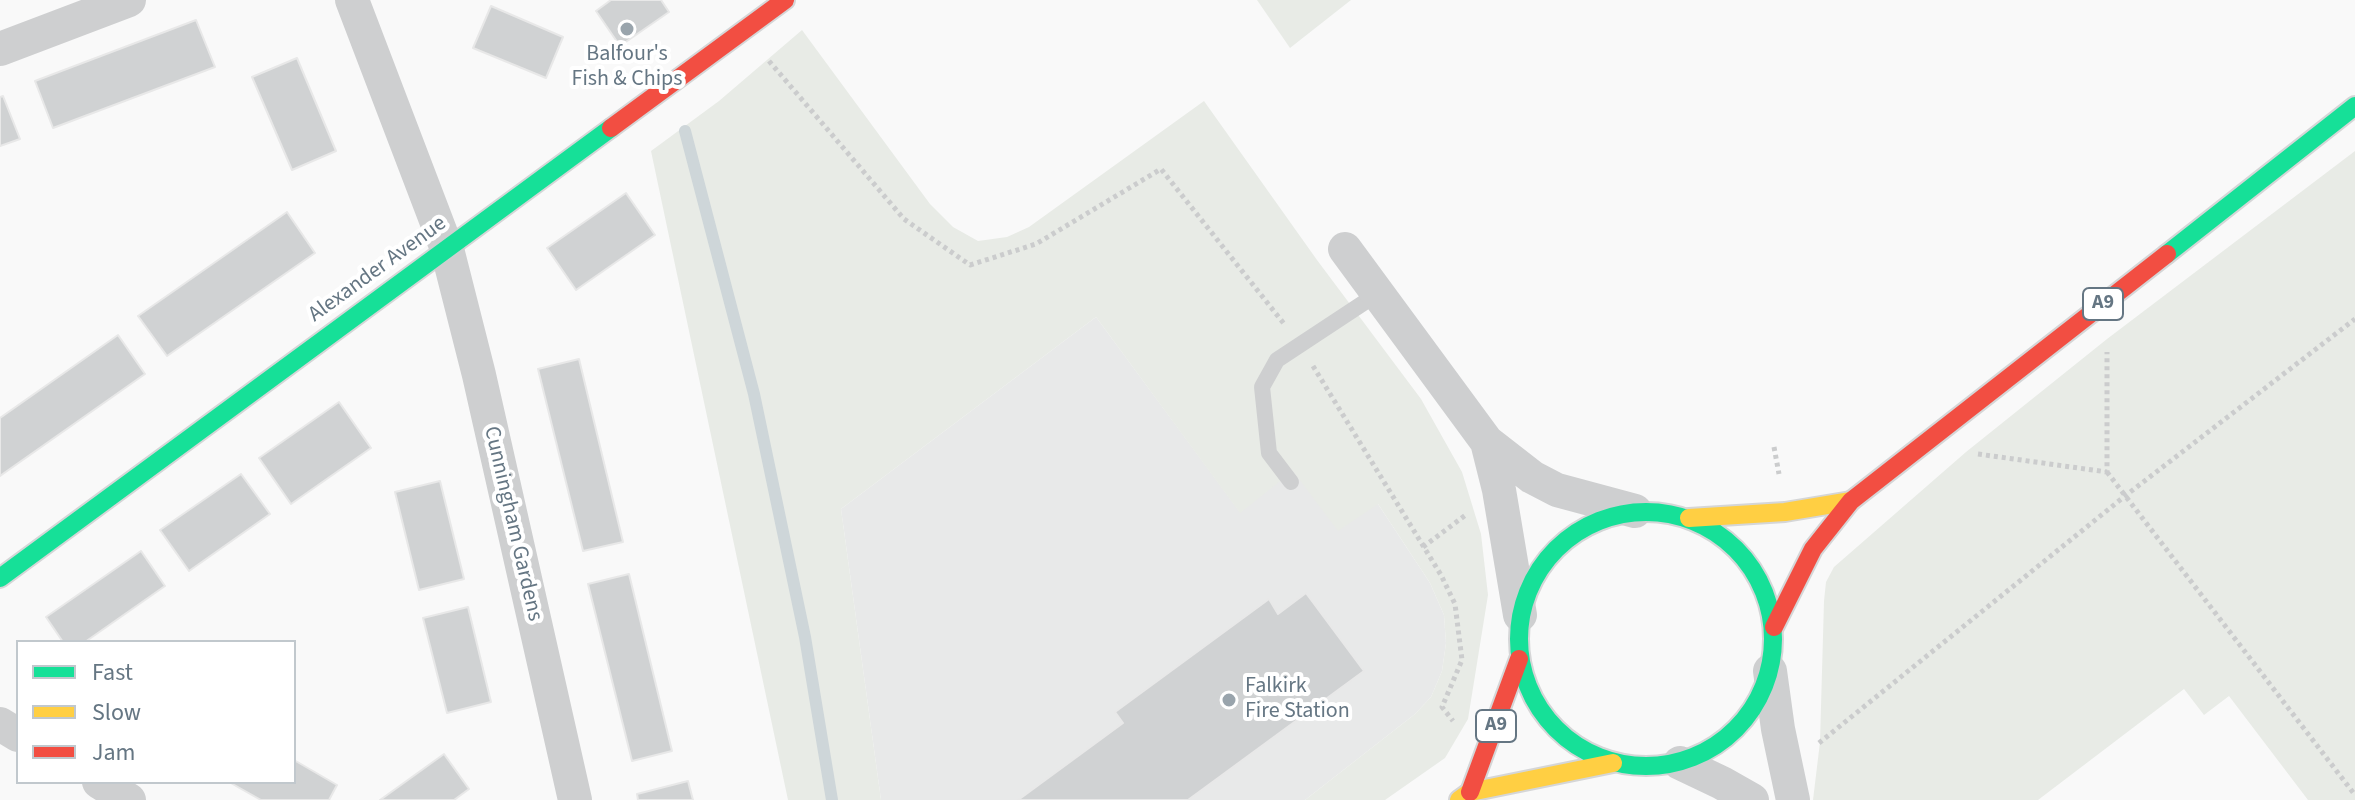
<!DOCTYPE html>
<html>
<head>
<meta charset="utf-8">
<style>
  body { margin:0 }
  #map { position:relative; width:2355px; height:800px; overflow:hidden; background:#f9f9f9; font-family:"Source Sans 3",sans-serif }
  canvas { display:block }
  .legend { position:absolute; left:16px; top:640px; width:280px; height:144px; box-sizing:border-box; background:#fff; border:2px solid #c1c8cd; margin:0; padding:10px 14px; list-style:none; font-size:24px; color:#657683 }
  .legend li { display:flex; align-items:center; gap:16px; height:40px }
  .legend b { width:40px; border:2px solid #c1c8cd }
</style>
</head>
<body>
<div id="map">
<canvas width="2355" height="800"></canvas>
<ul class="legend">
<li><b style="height:10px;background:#16e098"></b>Fast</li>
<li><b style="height:10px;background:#ffcf43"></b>Slow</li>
<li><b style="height:10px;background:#f24e42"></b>Jam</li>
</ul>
</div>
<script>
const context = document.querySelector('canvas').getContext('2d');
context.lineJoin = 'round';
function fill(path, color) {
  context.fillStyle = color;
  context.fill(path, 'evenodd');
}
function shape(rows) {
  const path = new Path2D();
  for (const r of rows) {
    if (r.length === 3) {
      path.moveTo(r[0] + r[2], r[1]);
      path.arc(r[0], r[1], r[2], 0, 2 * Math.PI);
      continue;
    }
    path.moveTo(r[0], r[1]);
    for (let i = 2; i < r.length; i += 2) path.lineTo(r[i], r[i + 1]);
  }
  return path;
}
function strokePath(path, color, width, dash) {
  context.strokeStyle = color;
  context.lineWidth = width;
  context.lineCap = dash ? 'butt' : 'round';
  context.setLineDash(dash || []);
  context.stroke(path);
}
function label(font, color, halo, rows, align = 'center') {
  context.font = font + ' "Source Sans 3",sans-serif';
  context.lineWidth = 8;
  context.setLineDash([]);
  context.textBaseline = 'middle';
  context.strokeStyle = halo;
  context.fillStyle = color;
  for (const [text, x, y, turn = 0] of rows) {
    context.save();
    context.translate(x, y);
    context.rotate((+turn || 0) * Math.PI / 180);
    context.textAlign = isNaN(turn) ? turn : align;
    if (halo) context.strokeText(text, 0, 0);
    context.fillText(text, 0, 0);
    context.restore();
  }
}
fill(shape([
  [1096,317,1240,512,1293,470,1378,504,1430,583,1444,615,1446,643,1442,671,1431,697,1415,714,1305,800,881,800,841,509]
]), '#e8e9e9');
fill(shape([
  [1257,0,1351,0,1290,48],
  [802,30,930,204,953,227,978,241,1007,237,1029,227,1204,101,1317,260,1421,399,1462,472,1481,534,1488,595,1468,719,1445,758,1385,800,1305,800,1415,714,1431,697,1442,671,1446,643,1444,615,1430,583,1378,504,1338,531,1293,471,1240,513,1096,317,841,509,881,800,788,800,651,151,719,101],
  [2355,151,2355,800,2308,800,2229,696,2204,715,2184,689,2038,800,1813,800,1820,742,1824,601,1826,582,1834,567,1966,452,2107,339]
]), '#e8ebe6');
strokePath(shape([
  [685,131,754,394,805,637,832,800]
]), '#ced6d9', 12);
const building = shape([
  [611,0,661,0,669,12,620,46,596,11,611,0],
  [491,6,563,37,546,78,473,48,491,6],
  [196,20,215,67,53,128,35,81,196,20],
  [297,58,336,151,292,170,252,77,297,58],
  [3,96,20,139,0,146,0,97,3,96],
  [626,193,655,235,576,290,547,248,626,193],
  [287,212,315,253,167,356,138,316,287,212],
  [118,335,145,374,0,476,0,418,118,335],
  [579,359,623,542,583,551,538,369,579,359],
  [339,402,371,448,291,504,259,458,339,402],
  [241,474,270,514,189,571,160,530,241,474],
  [440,481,464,579,419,590,395,492,440,481],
  [141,551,165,586,85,642,63,642,46,617,141,551],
  [629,574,672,751,632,761,588,584,629,574],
  [1306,593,1364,671,1188,800,1018,800,1123,723,1115,712,1269,599,1278,614,1306,593],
  [468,607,491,702,447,713,423,618,468,607],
  [444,754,469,789,454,800,380,800,444,754],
  [294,760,337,785,329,800,261,800,229,782,294,782,294,760],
  [688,781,693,800,638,800,637,794,688,781]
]);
fill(building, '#d0d2d3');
strokePath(building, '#e8e8e8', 2);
const fast = shape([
  [2167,254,2355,106],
  [1646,639,127],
  [0,578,611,128]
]);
const slow = shape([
  [1689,518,1785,512,1851,501],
  [1459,800,1470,792,1613,763]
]);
const jam = shape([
  [611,128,785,0],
  [1774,627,1813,549,1851,501,2167,254],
  [1470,792,1519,659]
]);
strokePath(fast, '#d5d6d7', 22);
strokePath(slow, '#d5d6d7', 22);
strokePath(jam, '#d5d6d7', 22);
strokePath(shape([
  [769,61,904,219,970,265,1036,244,1161,169,1285,325],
  [1313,366,1441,575,1455,604,1462,660,1442,707,1453,721],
  [1774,447,1779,474],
  [1978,454,2107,472,2107,352],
  [2107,472,2355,795],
  [1423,547,1467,514],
  [1819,743,2125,496,2355,319]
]), '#cbcccd', 5, [4, 4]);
strokePath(shape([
  [1291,482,1269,453,1262,387,1277,360,1377,294]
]), '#cecfd0', 16);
strokePath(shape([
  [352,0,447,249,479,375,575,800],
  [0,49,129,0],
  [1345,249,1487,442],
  [1520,615,1499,490,1487,442,1532,477,1557,490,1635,511],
  [1770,671,1778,729,1793,800],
  [0,724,18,735],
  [1680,763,1722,783,1752,800],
  [99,782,129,800]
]), '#cecfd0', 34);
strokePath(fast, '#16e098', 18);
strokePath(slow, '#ffcf43', 18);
strokePath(jam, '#f24e42', 18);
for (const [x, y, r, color] of [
  [627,29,8,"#99a4ac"],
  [1229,700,8,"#99a4ac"]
]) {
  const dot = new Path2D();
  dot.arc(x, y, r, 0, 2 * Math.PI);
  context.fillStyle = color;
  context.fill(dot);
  strokePath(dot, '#fff', 3);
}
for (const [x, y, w] of [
  [2103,304,40],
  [1496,726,40]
]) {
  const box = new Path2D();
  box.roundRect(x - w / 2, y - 16, w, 32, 6);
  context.fillStyle = '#fff';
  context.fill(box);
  strokePath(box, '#657683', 2);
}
label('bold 20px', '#657683', null, [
  ["A9",2103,304],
  ["A9",1496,726]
]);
label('22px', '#657683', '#fff', [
  ["Balfour's",627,55],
  ["Fish & Chips",627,80],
  ["Falkirk",1245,687,"left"],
  ["Fire Station",1245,712,"left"]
]);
label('22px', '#657683', '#fff', [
  ["Alexander Avenue",378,270,-36],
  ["Cunningham Gardens",512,524,77]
]);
</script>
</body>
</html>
